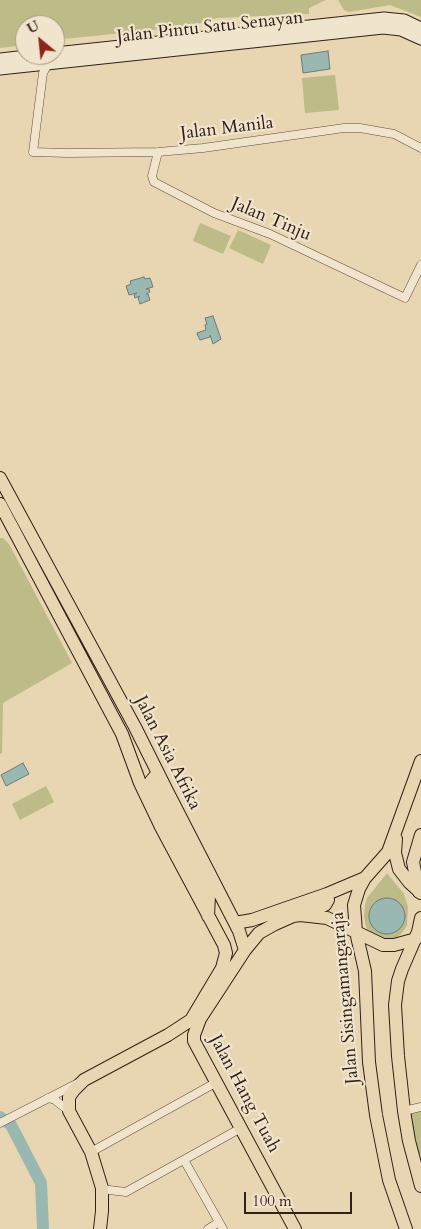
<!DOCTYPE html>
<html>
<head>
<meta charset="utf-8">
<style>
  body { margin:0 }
  #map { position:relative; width:421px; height:1229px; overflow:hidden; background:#e8d5b1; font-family:Cardo,serif }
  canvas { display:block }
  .north { position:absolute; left:15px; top:15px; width:50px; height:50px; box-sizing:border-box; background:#f0e4cc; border:1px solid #a49685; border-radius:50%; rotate:332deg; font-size:14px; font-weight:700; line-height:20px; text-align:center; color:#31201a }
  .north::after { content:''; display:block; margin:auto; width:18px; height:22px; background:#8f2418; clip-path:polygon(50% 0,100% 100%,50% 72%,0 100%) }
  .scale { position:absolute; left:244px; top:1192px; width:108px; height:22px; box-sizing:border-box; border:2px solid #31201a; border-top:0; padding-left:6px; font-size:15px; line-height:18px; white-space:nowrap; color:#31201a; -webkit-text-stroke:4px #f0e4cc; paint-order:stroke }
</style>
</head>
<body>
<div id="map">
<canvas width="421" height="1229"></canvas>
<div class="north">U</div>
<div class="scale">100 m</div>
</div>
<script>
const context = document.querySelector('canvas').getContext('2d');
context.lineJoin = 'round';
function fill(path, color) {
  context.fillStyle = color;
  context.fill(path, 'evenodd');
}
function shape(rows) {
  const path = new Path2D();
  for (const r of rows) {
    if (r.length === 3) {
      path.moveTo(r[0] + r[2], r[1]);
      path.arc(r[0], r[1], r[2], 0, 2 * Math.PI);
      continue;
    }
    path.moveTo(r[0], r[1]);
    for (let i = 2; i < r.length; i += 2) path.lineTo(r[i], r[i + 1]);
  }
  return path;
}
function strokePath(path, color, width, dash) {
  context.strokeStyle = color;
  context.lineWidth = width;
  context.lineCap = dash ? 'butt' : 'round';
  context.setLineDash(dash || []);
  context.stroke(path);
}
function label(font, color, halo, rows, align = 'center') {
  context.font = font + ' Cardo,serif';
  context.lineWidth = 4.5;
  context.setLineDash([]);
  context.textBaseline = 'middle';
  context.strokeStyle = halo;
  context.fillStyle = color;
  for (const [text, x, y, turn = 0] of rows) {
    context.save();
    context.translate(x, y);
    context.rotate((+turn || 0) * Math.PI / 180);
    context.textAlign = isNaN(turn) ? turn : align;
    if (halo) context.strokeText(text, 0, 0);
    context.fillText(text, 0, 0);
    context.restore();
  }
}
fill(shape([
  [0,0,326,0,309,8,309,14,217,18,190,26,64,39,55,42,55,25,25,25,25,45,0,48],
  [338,0,421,0,421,17,390,5,349,12,344,10],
  [335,75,339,110,305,113,302,78],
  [200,223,231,236,223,254,193,241],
  [238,230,271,245,263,264,229,248],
  [0,538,3,538,9,544,72,663,3,703,2,753,0,754],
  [46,786,54,802,20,820,12,804],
  [387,873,404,894,408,907,407,925,404,930,400,935,389,941,380,940,367,931,364,917,365,905,367,898],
  [421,1104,421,1154,415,1157,403,1107]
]), '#bdbb87');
const water = shape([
  [328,51,330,69,303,73,301,55,328,51],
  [144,277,145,279,150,278,153,287,146,289,149,289,150,292,146,294,148,294,150,300,140,304,138,298,140,296,135,298,134,295,137,293,129,295,126,286,131,284,130,281,144,277],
  [213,316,221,339,213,344,210,335,210,337,200,340,197,334,197,333,206,330,205,325,207,324,205,318,213,316],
  [23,763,29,774,6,786,1,775,23,763],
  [387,916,18]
]);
fill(water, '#98b8b1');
strokePath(water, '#6f7b75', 1);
strokePath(shape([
  [0,1117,11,1125,41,1183,43,1229]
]), '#98b8b1', 12);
const minor = shape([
  [50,55,48,64,43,73,33,152,67,153,158,152,203,148,344,128,360,128,394,134,421,148],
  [158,152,152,176,154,182,214,213,270,234,405,298,421,265],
  [48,1098,55,1100,69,1111],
  [404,1111,421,1107],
  [0,1123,76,1084],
  [91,1152,217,1082],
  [184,1160,223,1229],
  [102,1188,109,1190,126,1192,241,1128],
  [208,1229,219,1222]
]);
const secondary = shape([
  [55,53,384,18,404,20,421,28],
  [0,59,35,55],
  [0,69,383,28,401,30,421,39]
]);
const primary = shape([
  [0,478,135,727,167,791,239,931,245,950],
  [0,504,122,734,140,783,161,827,224,945,226,953,222,968,191,1020,168,1035,84,1080,74,1090,69,1097,69,1111,91,1152,102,1188,102,1211,100,1229],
  [158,773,151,781,151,784,209,896,208,916],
  [396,839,395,853,399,869,409,882,421,893],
  [419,892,413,862,421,835],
  [304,913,325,905,328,900,327,894],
  [421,918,418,932,402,969,398,981,395,1005,398,1056,404,1111,409,1141,421,1186],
  [235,923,252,920,275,912,327,894,365,878],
  [295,1229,194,1041,194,1035,200,1019,245,950,259,933,275,924,293,916,300,915,327,918,383,945,394,945,416,939],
  [406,1229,389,1180,376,1115,369,1062,365,971,356,932,354,905,359,889,365,878,388,852,421,761]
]);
strokePath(minor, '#5f4d40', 9);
strokePath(secondary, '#31201a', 13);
strokePath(primary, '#31201a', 14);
strokePath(minor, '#f0e4cc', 8);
strokePath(secondary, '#f0e4cc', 11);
strokePath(primary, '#e8d5b1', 12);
label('18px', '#31201a', '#f0e4cc', [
  ["Jalan Pintu Satu Senayan",210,28,-6],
  ["Jalan Manila",227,129,-7],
  ["Jalan Tinju",271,220,23],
  ["Jalan Asia Afrika",167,753,63],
  ["Jalan Sisingamangaraja",346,998,-95],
  ["Jalan Hang Tuah",244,1094,62]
]);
</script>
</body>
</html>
